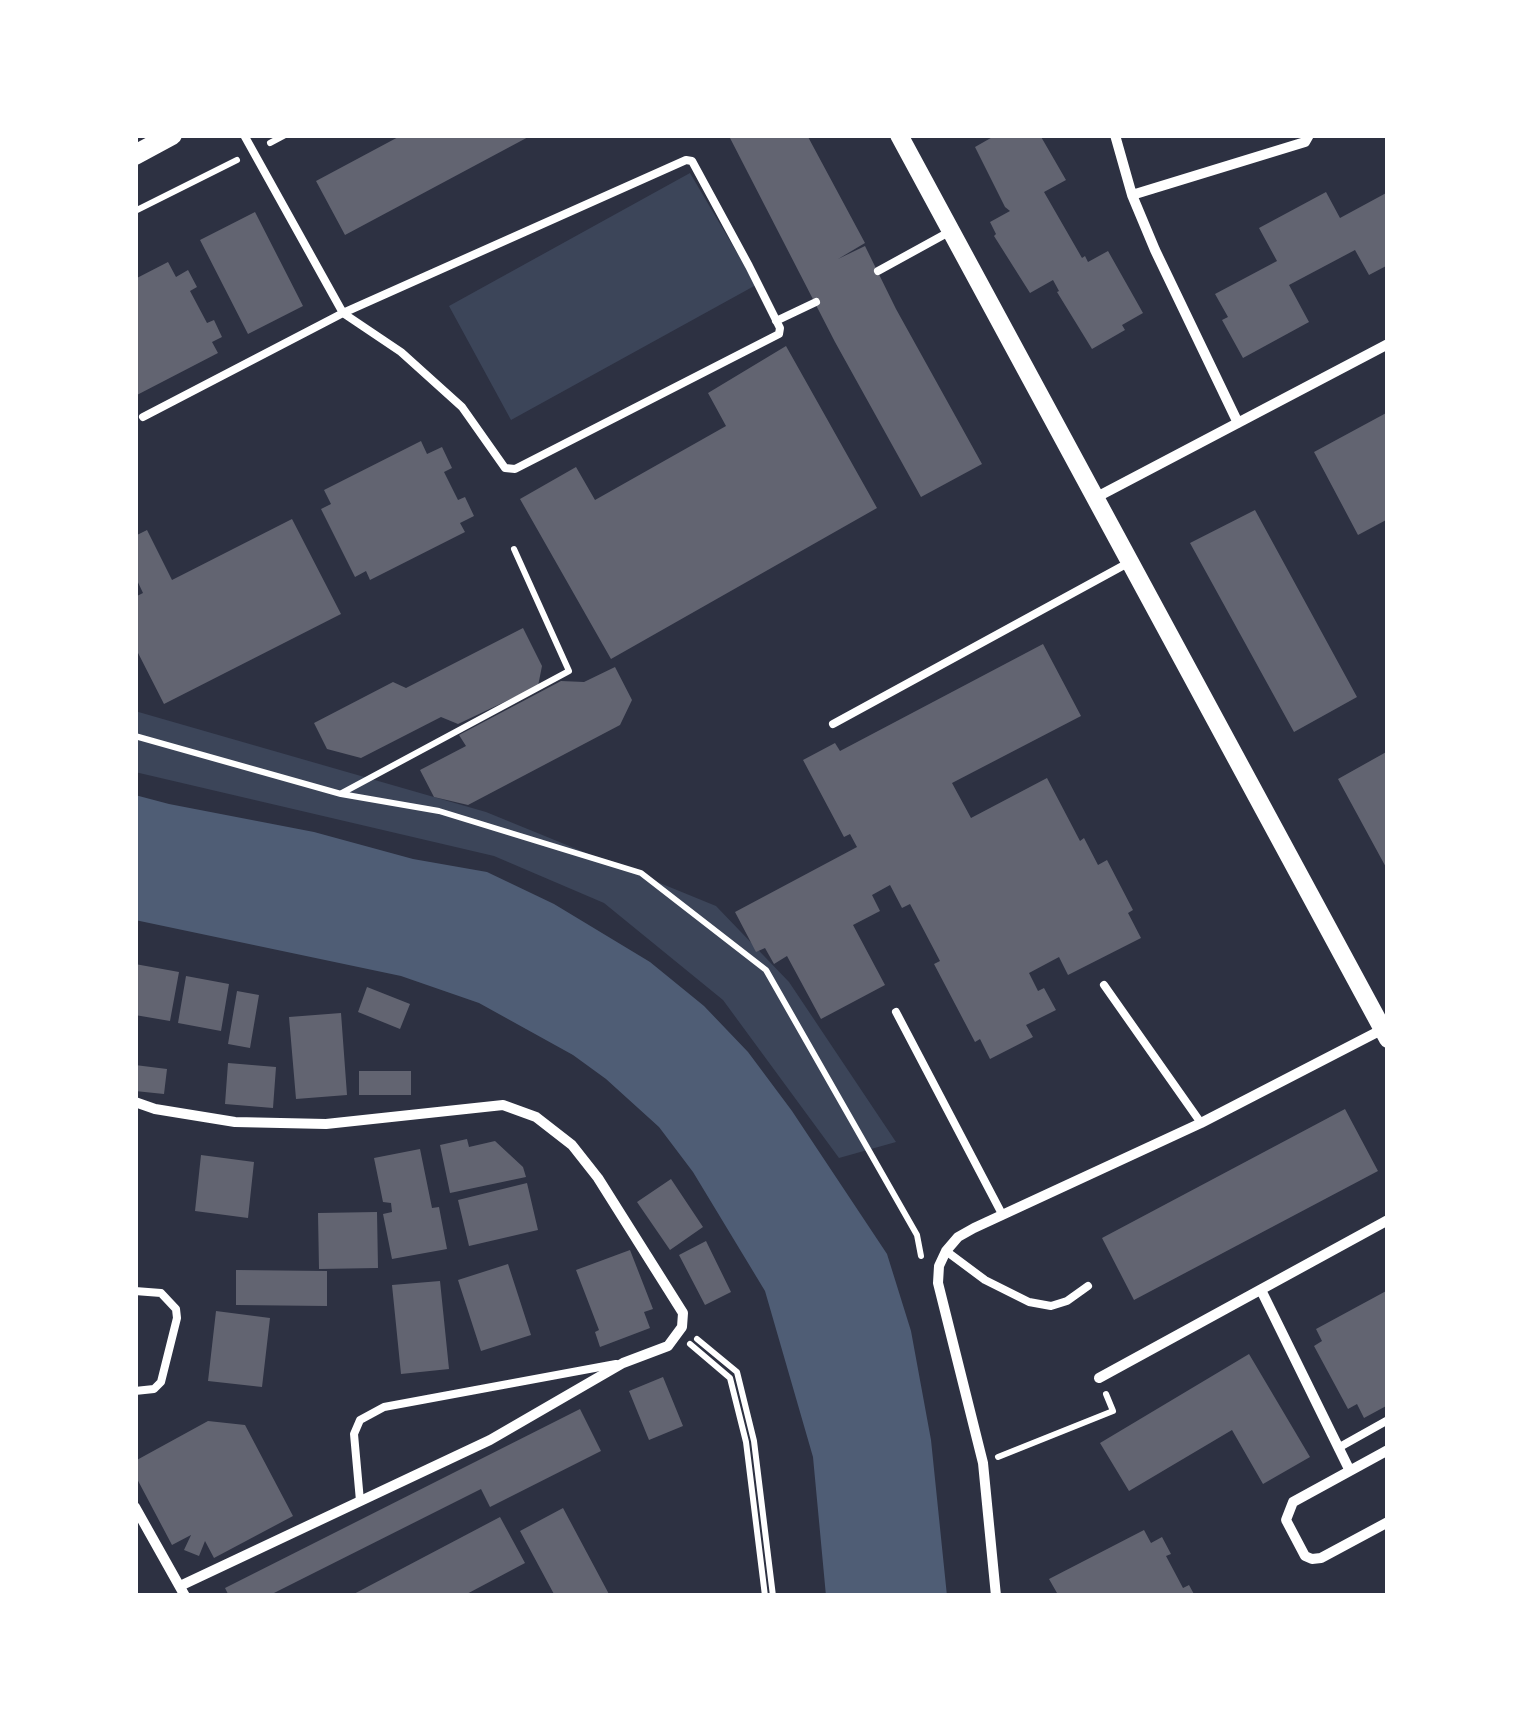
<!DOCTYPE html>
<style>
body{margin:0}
#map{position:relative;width:1523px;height:1731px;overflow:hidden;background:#2d3142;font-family:Signika,sans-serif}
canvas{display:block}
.frame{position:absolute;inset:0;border:138px solid #fff;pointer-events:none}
</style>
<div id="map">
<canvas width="1523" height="1731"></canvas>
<div class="frame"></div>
</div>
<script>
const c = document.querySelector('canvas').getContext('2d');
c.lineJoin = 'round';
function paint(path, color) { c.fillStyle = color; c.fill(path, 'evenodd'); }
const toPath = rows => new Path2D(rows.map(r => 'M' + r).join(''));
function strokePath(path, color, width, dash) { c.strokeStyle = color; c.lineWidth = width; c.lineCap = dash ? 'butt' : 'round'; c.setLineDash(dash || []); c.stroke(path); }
paint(toPath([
 [690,173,756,285,511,420,449,306],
 [135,711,486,812,716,906,789,982,896,1142,839,1158,723,1000,604,903,494,856,135,772]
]), '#3c4559');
paint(toPath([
 [135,795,169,804,314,832,413,859,487,872,554,904,650,962,704,1006,748,1052,792,1111,887,1254,911,1331,931,1440,947,1596,826,1596,813,1457,765,1291,693,1172,659,1127,606,1079,573,1055,479,1003,401,976,135,920]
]), '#4f5d75');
paint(toPath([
 [402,135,532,135,345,235,316,181],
 [735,135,807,135,865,243,838,259,865,246,896,309,982,464,921,497,835,342,730,138],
 [996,135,1040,135,1066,180,1044,192,1082,258,1085,256,1088,262,1108,251,1143,313,1122,325,1125,330,1092,349,1057,292,1059,291,1053,280,1030,293,994,236,996,234,990,222,1010,211,1005,207,975,147],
 [1326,192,1340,218,1388,192,1388,265,1369,275,1355,250,1289,285,1309,322,1243,358,1222,320,1228,317,1215,294,1277,261,1259,228],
 [255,212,303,306,248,334,200,240],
 [168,262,176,277,188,270,197,287,190,291,207,323,214,320,222,337,212,342,218,353,135,396,135,279],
 [786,346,877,508,611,659,520,499,576,467,595,500,726,426,708,393],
 [1388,412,1388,519,1358,535,1314,452],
 [421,441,427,454,442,447,452,468,444,472,458,500,465,497,474,516,460,523,465,532,370,580,366,571,355,577,321,509,331,504,324,490],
 [1255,510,1357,697,1294,732,1190,543],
 [292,519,341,614,164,704,135,647,135,597,143,593,135,576,135,536,147,530,172,580],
 [523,628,542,666,538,686,458,724,441,717,361,758,327,749,314,723,393,682,406,688],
 [1043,644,1081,716,952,783,971,818,1047,778,1080,841,1084,838,1098,865,1107,860,1133,910,1128,913,1141,938,1068,975,1059,957,1029,973,1038,991,1044,988,1056,1010,1026,1025,1033,1037,990,1059,980,1039,975,1042,934,964,940,961,910,904,902,908,890,885,872,895,880,911,853,925,885,985,821,1019,787,956,774,964,765,948,756,952,735,912,857,847,850,834,844,837,803,760,835,743,840,751],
 [615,667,632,700,620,725,468,805,434,797,420,770,466,746,459,735,561,681,584,682],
 [1388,751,1388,871,1338,779],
 [135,964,179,972,170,1021,135,1015],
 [186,976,229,984,221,1031,178,1023],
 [367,987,410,1004,400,1029,358,1012],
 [237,991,259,995,250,1048,228,1044],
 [341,1013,347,1095,296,1099,289,1017],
 [228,1063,276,1067,273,1108,225,1104],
 [135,1065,167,1069,164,1094,135,1091],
 [359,1071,411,1071,411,1095,359,1095],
 [1345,1109,1378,1171,1134,1300,1102,1238],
 [467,1139,469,1147,495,1141,523,1167,526,1177,450,1193,440,1145],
 [420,1149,432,1208,439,1207,447,1249,392,1259,383,1214,392,1212,391,1203,383,1202,374,1158],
 [201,1155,254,1162,248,1218,195,1211],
 [671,1179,703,1227,670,1250,637,1202],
 [527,1183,538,1230,469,1246,458,1200],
 [377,1212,378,1268,319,1269,318,1213],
 [706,1241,731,1292,705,1305,679,1255],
 [630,1250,653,1309,644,1312,650,1328,600,1347,595,1332,599,1330,576,1270],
 [508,1264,531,1335,481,1351,458,1280],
 [236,1270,327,1271,327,1306,236,1305],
 [440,1281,449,1369,401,1374,392,1285],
 [1388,1290,1388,1405,1364,1418,1357,1404,1348,1409,1314,1346,1322,1341,1316,1329],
 [216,1311,270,1318,262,1387,208,1381],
 [1249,1354,1310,1457,1263,1484,1232,1430,1129,1491,1100,1443],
 [663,1377,683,1426,649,1440,629,1391],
 [580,1409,601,1451,490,1507,481,1489,268,1596,229,1596,225,1588],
 [208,1421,245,1425,293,1516,214,1558,205,1541,199,1556,184,1550,191,1535,172,1545,135,1475,135,1461],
 [563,1508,610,1596,555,1596,520,1531],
 [500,1517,525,1563,463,1596,350,1596],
 [1144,1530,1151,1543,1162,1537,1171,1554,1166,1556,1183,1588,1189,1585,1195,1596,1052,1596,1057,1593,1049,1579]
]), '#626471');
strokePath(toPath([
 [270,143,285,135],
 [135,211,237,160],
 [135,736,341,794,439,811,641,873,766,970,917,1235,921,1256],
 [342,793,569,671,514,549],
 [697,1339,737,1372,754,1441,773,1596],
 [690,1344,730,1378,746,1442,765,1596],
 [998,1457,1113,1411,1106,1394]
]), '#fff', 6);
strokePath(toPath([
 [878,271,949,232],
 [776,321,816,302],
 [143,417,343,313,686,160,692,161,749,266,780,328,779,334,515,469,505,468,462,407,401,352,343,313,244,135],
 [833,724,1128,563],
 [1104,985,1201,1123],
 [896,1012,1002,1214],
 [946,1251,985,1280,1029,1302,1051,1306,1067,1301,1088,1286],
 [135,1291,161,1293,176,1309,177,1318,161,1382,154,1389,135,1391],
 [1338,1448,1388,1420],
 [360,1501,354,1434,360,1420,384,1407,616,1364]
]), '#fff', 8);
strokePath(toPath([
 [1115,135,1132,195,1155,250,1238,423],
 [1132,195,1305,142,1309,135],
 [1095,498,1388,344],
 [135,1102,155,1109,235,1122,326,1124,503,1105,536,1117,572,1145,598,1178,683,1313,682,1327,668,1346,623,1363,490,1440,180,1586],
 [1261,1290,1349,1469],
 [1099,1378,1388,1220],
 [1388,1450,1293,1502,1286,1520,1305,1556,1312,1559,1321,1558,1388,1522],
 [135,1507,185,1596],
 [996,1596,983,1463,938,1283,939,1266,946,1251,958,1237,974,1228,1201,1123,1387,1027]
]), '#fff', 10);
strokePath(toPath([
 [899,135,1388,1039]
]), '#fff', 18);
strokePath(toPath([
 [135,155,172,135]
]), '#fff', 20);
</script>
